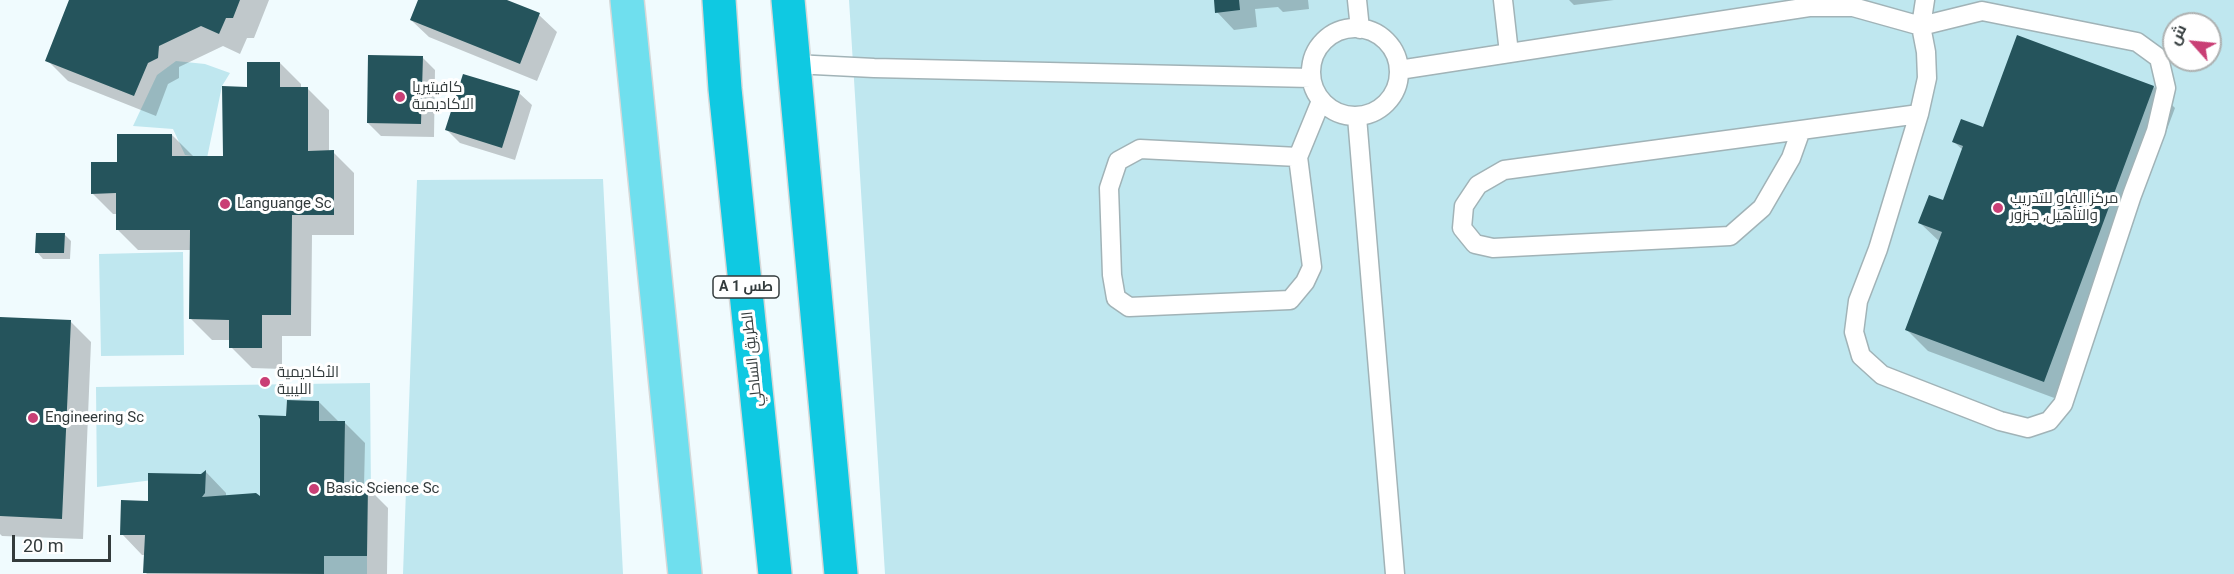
<!DOCTYPE html>
<meta charset="utf-8">
<style>
body{margin:0}
#map{position:relative;width:2234px;height:574px;overflow:hidden;background:#f0fbfe;font-family:Roboto,Cairo,sans-serif}
canvas{display:block}
.north{position:absolute;left:2162px;top:12px;width:60px;height:60px;box-sizing:border-box;background:#fff;border:2px solid #adb1b1;border-radius:50%;rotate:297deg;font-size:16px;font-weight:700;line-height:24px;text-align:center;color:#333b3c}
.north::after{content:'';display:block;margin:auto;width:21px;height:27px;background:#c93f75;clip-path:polygon(50% 0,100% 100%,50% 72%,0 100%)}
.scale{position:absolute;left:12px;top:535px;width:99px;height:27px;box-sizing:border-box;border:3px solid #333b3c;border-top:0;padding-left:8px;font-size:18px;line-height:21px;white-space:nowrap;color:#333b3c;-webkit-text-stroke:4px #fff;paint-order:stroke}
</style>
<div id="map">
<canvas width="2234" height="574"></canvas>
<div class="north">ش</div>
<div class="scale">20 m</div>
</div>
<script>
const c = document.querySelector('canvas').getContext('2d');
c.lineJoin = 'round';
function paint(path, color) { c.fillStyle = color; c.fill(path, 'evenodd'); }
const toPath = rows => new Path2D(rows.map(r => 'M' + r).join(''));
function strokePath(path, color, width, dash) { c.strokeStyle = color; c.lineWidth = width; c.lineCap = dash ? 'butt' : 'round'; c.setLineDash(dash || []); c.stroke(path); }
function write(font, color, halo, rows, align = 'center') {
  c.font = font + ' Roboto,Cairo,sans-serif'; c.lineWidth = 6; c.setLineDash([]); c.textBaseline = 'middle'; c.strokeStyle = halo; c.fillStyle = color; for (const [text, x, y, turn = 0] of rows) {
    c.save(); c.translate(x, y); c.rotate((+turn || 0) * Math.PI / 180); c.textAlign = isNaN(turn) ? turn : align; if (halo) c.strokeText(text, 0, 0); c.fillText(text, 0, 0); c.restore();
  }
}
paint(toPath([
 [849,0,2234,0,2234,574,885,574],
 [2174,24,2210,24,2210,60,2174,60],
 [176,61,205,64,230,73,222,86,207,158,185,155,173,129,133,126,157,75],
 [603,179,623,574,403,574,417,180],
 [183,252,184,355,101,356,99,254],
 [370,383,371,495,368,485,344,485,345,421,319,421,319,401,287,400,286,416,260,419,260,496,202,497,201,474,97,487,96,387],
 [324,556,367,556,367,574,324,574]
]), '#bfe7ef');
paint(toPath([
 [71,0,269,0,254,38,247,38,240,54,223,46,179,67,179,78,168,84,156,116,68,81,47,60],
 [419,0,503,0,539,15,557,32,537,81,429,37,411,20],
 [1215,0,1308,0,1309,9,1283,12,1278,7,1255,9,1257,27,1234,30,1217,12],
 [1569,0,1614,0,1574,5],
 [2018,37,2154,87,2175,108,2065,402,1928,351,1907,330,1940,242,1920,223,1944,202,1963,150,1954,142,1984,129],
 [422,57,435,70,434,137,381,136,368,123],
 [280,63,301,84,301,89,308,89,329,110,329,152,333,152,354,173,354,235,312,235,311,336,282,336,282,369,252,368,231,347,231,340,212,340,191,319,191,250,138,250,117,229,117,214,113,214,92,193,119,164,172,135,193,156,224,157,249,88],
 [519,93,532,105,515,160,460,143,447,130],
 [65,235,71,241,70,259,43,259,37,252],
 [0,319,70,321,91,342,83,539,2,536,0,534],
 [319,402,339,422,344,422,365,443,364,487,367,487,388,508,387,574,147,574,145,572,145,555,142,555,122,534,149,503,206,472,226,493,226,497,262,499,288,418]
]), '#0003');
paint(toPath([
 [69,0,240,0,233,18,226,18,219,34,201,26,159,46,158,58,148,63,134,96,45,61],
 [418,0,507,0,540,13,520,64,410,20],
 [1214,0,1239,0,1240,10,1215,13],
 [2017,35,2154,86,2044,382,1905,330,1942,232,1918,223,1929,195,1943,200,1963,146,1952,142,1961,119,1983,127],
 [368,55,423,56,421,124,367,123],
 [247,62,280,62,280,87,308,87,308,151,334,150,334,215,292,215,291,315,262,315,262,348,229,348,229,320,189,319,190,230,116,230,116,193,91,194,91,162,117,162,117,134,172,134,172,156,223,156,222,86,247,87],
 [463,74,520,91,502,148,445,130],
 [36,233,65,233,64,253,35,253],
 [0,317,71,320,62,519,0,516],
 [287,400,319,401,319,421,345,421,344,485,368,485,367,556,324,556,324,574,143,573,145,535,120,535,121,500,148,501,148,473,201,474,206,470,205,493,202,497,256,493,260,496,260,419,258,415,286,416]
]), '#25545c');
const lane = toPath([
 [1357,0,1360,29],
 [1503,0,1509,53],
 '1311 72a44 44 0 1 1 88 0a44 44 0 1 1-88 0Z',
 [794,64,874,68,1311,78],
 [1399,70,1809,7,1853,7,1921,26,1982,11,2137,42,2159,58,2166,88,2156,131,2132,195,2063,404,2049,421,2028,428,2000,421,1882,375,1861,356,1854,332,1858,301,1878,249,1919,114,1927,78,1926,52,1921,26,1925,0],
 [1357,117,1395,574],
 [1801,130,1791,158,1762,208,1730,236,1493,248,1475,244,1462,228,1464,206,1478,185,1504,170,1801,130,1919,114],
 [1298,157,1140,149,1118,161,1109,188,1112,275,1116,298,1129,307,1290,300,1305,282,1312,267,1298,157,1321,101]
]);
const primary = toPath([
 [627,0,685,574]
]);
const highway = toPath([
 [719,0,725,89,775,574],
 [788,0,841,574]
]);
strokePath(lane, '#a1b3b7', 21);
strokePath(primary, '#d6d8d8', 36);
strokePath(highway, '#d6d8d8', 36);
strokePath(lane, '#fff', 18);
strokePath(primary, '#6fdfee', 33);
strokePath(highway, '#0fc9e2', 33);
for (const [x, y, r, color] of [
 [400,97,6,"#c93f75"],
 [225,204,6,"#c93f75"],
 [1998,208,6,"#c93f75"],
 [265,382,6,"#c93f75"],
 [33,418,6,"#c93f75"],
 [314,489,6,"#c93f75"]
]) { const dot = new Path2D(); dot.arc(x, y, r, 0, 2 * Math.PI); c.fillStyle = color; c.fill(dot); strokePath(dot, '#fff', 2); }
for (const [x, y, w] of [
 [746,287,66]
]) { const box = new Path2D(); box.roundRect(x - w / 2, y - 11, w, 22, 4.5); c.fillStyle = '#fff'; c.fill(box); strokePath(box, '#333b3c', 1.5); }
write('bold 14px', '#333b3c', null, [
 ["A 1 طس",746,287]
]);
write('15px', '#333b3c', '#fff', [
 ["كافيتيريا",412,88],
 ["الاكاديمية",412,105],
 ["مركز الفاو للتدريب",2010,199],
 ["والتأهيل, جنزور",2010,216],
 ["Languange Sc",237,204],
 ["الأكاديمية",277,373],
 ["الليبية",277,390],
 ["Engineering Sc",45,418],
 ["Basic Science Sc",326,489]
], 'left');
write('15px', '#333b3c', '#fff', [
 ["الطريق الساحلي",753,359,-96]
]);
</script>
